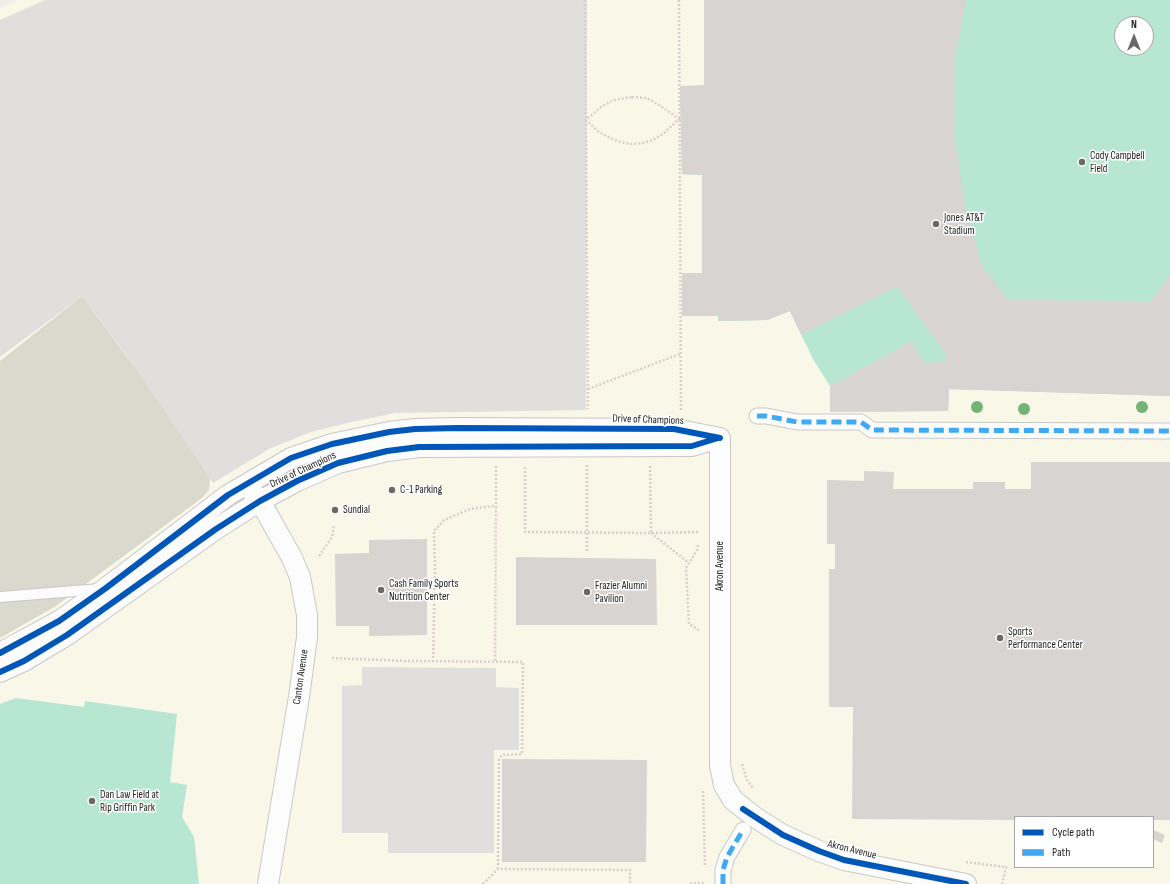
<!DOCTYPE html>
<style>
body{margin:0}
#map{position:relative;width:1170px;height:884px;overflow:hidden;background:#f0eeeb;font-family:"Sofia Sans Condensed",sans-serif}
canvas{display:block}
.legend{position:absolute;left:1014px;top:816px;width:140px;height:52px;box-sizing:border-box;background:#fff;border:1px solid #a7a7a7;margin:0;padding:5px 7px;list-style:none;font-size:12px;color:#222}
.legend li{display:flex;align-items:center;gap:8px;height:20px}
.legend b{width:20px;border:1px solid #a7a7a7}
.north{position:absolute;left:1114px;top:16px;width:40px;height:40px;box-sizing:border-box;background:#fff;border:1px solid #a7a7a7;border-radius:50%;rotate:0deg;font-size:11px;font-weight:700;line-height:16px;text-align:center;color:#222}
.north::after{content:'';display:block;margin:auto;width:14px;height:18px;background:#6a6968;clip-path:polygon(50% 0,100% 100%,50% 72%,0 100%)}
</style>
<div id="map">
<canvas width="1170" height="884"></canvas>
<ul class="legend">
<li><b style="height:5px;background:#0057b8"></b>Cycle path</li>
<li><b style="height:5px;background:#3fa9f5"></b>Path</li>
</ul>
<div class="north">N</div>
</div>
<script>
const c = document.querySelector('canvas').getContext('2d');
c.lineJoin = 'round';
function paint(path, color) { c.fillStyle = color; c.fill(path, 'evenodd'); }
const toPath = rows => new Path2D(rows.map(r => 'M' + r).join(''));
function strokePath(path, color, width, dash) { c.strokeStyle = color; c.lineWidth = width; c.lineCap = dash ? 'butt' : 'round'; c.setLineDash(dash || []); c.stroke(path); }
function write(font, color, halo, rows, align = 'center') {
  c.font = font + ' "Sofia Sans Condensed",sans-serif'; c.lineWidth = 3; c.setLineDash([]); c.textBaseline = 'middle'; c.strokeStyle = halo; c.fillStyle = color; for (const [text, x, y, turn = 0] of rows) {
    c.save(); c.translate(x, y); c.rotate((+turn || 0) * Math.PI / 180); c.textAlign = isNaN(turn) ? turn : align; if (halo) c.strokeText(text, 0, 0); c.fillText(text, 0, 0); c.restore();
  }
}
paint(toPath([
 [18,0,1170,0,1170,884,0,884,0,8],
 [1122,24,1146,24,1146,48,1122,48],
 [1015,817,1153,817,1153,867,1015,867]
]), '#f8f7e8');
paint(toPath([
 [82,296,211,471,209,490,202,498,56,606,0,638,0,361]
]), '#d9d9cd');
paint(toPath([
 [704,0,1170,0,1170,396,949,389,948,411,830,412,830,386,813,359,790,311,767,320,718,321,718,316,682,316,682,273,702,273,702,175,682,174,680,86,704,85],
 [1122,24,1146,24,1146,48,1122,48],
 [16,698,84,707,85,701,177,714,170,782,187,785,182,817,194,837,199,884,0,884,0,704]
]), '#b7e6d2');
paint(toPath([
 [45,0,587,0,586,410,395,413,347,423,311,432,269,449,213,483,126,355,82,296,0,357,0,20],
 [362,667,496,668,496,687,519,688,519,750,494,750,494,853,388,853,388,833,342,833,342,686,362,685]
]), '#e0dfde');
paint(toPath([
 [704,0,966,0,956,54,954,132,967,217,982,265,1008,300,1151,301,1170,275,1170,396,949,389,948,411,830,412,830,386,912,341,924,363,946,361,946,354,897,287,801,335,790,311,767,320,718,321,719,316,682,316,682,273,702,273,702,175,682,174,680,86,704,86],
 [1031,462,1170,462,1170,820,1153,820,1153,817,1015,817,1015,820,852,819,853,707,829,707,829,569,835,569,835,544,827,544,827,480,864,481,864,471,894,472,893,489,973,489,973,482,1005,482,1005,489,1031,489],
 [427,539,427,635,369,636,369,626,336,626,335,554,369,553,369,540],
 [516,557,656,559,657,625,516,625],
 [502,759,647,760,646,862,502,862],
 [1153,830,1165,835,1162,843,1153,839]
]), '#d7d4d2');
const service = toPath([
 [0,597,100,589]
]);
const pedestrian = toPath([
 [757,416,766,416,797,422,861,422,872,430,1170,431],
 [723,884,723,870,727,857,743,830]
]);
const minor = toPath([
 [720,438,720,765,724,785,733,800,756,818,783,835,819,851,844,860,966,884],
 [252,491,260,501,292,558,300,577,307,615,307,637,299,697,268,884],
 [0,653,59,621,106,588,228,495,291,458,332,444,389,432,415,429,457,428,674,429,720,438],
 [0,672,24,661,67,635,216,529,260,501,297,481,338,463,387,451,419,447,692,446,716,439]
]);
strokePath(service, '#c9c8c7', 12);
strokePath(pedestrian, '#c9c8c7', 17);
strokePath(minor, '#c9c8c7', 22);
strokePath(toPath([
 [585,0,588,409],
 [679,0,681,411],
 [632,97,647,98,659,105,679,119,664,133,653,140,643,143,631,144,620,142,610,138,599,132,586,120,601,107,614,100,632,97],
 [588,389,680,354],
 [587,465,587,551],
 [496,466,496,507],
 [525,467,525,532,651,533,650,466],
 [651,533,689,563],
 [652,533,699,532],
 [698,545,697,550,686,568,689,624,700,631],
 [319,556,332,537,334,526],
 [332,658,407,661,523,662,522,754,502,755,499,759,498,869],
 [433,662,435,568,434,531,444,520,470,509,493,506,496,507,495,662],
 [742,764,747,780,753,788],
 [703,791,705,866],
 [966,862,1006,867,1002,884],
 [483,884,498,869,630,870,630,884],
 [690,884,692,883,705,883]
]), '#dccecd', 2.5, [2, 2]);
strokePath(service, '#fdfcfc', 10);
strokePath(pedestrian, '#fdfcfc', 15);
strokePath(minor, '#fdfcfc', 20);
strokePath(toPath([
 [757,416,766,416,797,422,861,422,872,430,1170,431],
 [723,884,723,870,727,857,743,830]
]), '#3fa9f5', 5, [10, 5]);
strokePath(toPath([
 [0,653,59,621,106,588,228,495,291,458,332,444,389,432,415,429,457,428,674,429,720,438],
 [0,672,24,661,67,635,216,529,260,501,297,481,338,463,387,451,419,447,692,446,718,438],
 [743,809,783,835,819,851,844,860,966,884]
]), '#0057b8', 6);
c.fillStyle = '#73b476';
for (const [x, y] of [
 [977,407],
 [1142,407],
 [1024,409]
]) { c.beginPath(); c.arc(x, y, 6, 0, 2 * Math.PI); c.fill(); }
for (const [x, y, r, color] of [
 [1082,162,4,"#6a6968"],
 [936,224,4,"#6a6968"],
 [392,490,4,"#6a6968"],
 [335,510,4,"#6a6968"],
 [381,590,4,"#6a6968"],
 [587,592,4,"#6a6968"],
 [1000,638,4,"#6a6968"],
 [92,801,4,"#6a6968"]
]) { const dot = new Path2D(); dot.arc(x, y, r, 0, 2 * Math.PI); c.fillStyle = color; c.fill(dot); strokePath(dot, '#fff', 1.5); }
write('11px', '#222', '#fff', [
 ["Cody Campbell",1090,156],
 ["Field",1090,169],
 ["Jones AT&T",944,218],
 ["Stadium",944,231],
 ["C-1 Parking",400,490],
 ["Sundial",343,510],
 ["Cash Family Sports",389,584],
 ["Nutrition Center",389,597],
 ["Frazier Alumni",595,586],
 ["Pavilion",595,599],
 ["Sports",1008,632],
 ["Performance Center",1008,645],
 ["Dan Law Field at",100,795],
 ["Rip Griffin Park",100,808]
], 'left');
write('11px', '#222', '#fff', [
 ["Drive of Champions",648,420,2],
 ["Drive of Champions",303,470,-25],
 ["Akron Avenue",720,566,-90],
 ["Canton Avenue",301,677,-82],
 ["Akron Avenue",852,850,14]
]);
</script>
